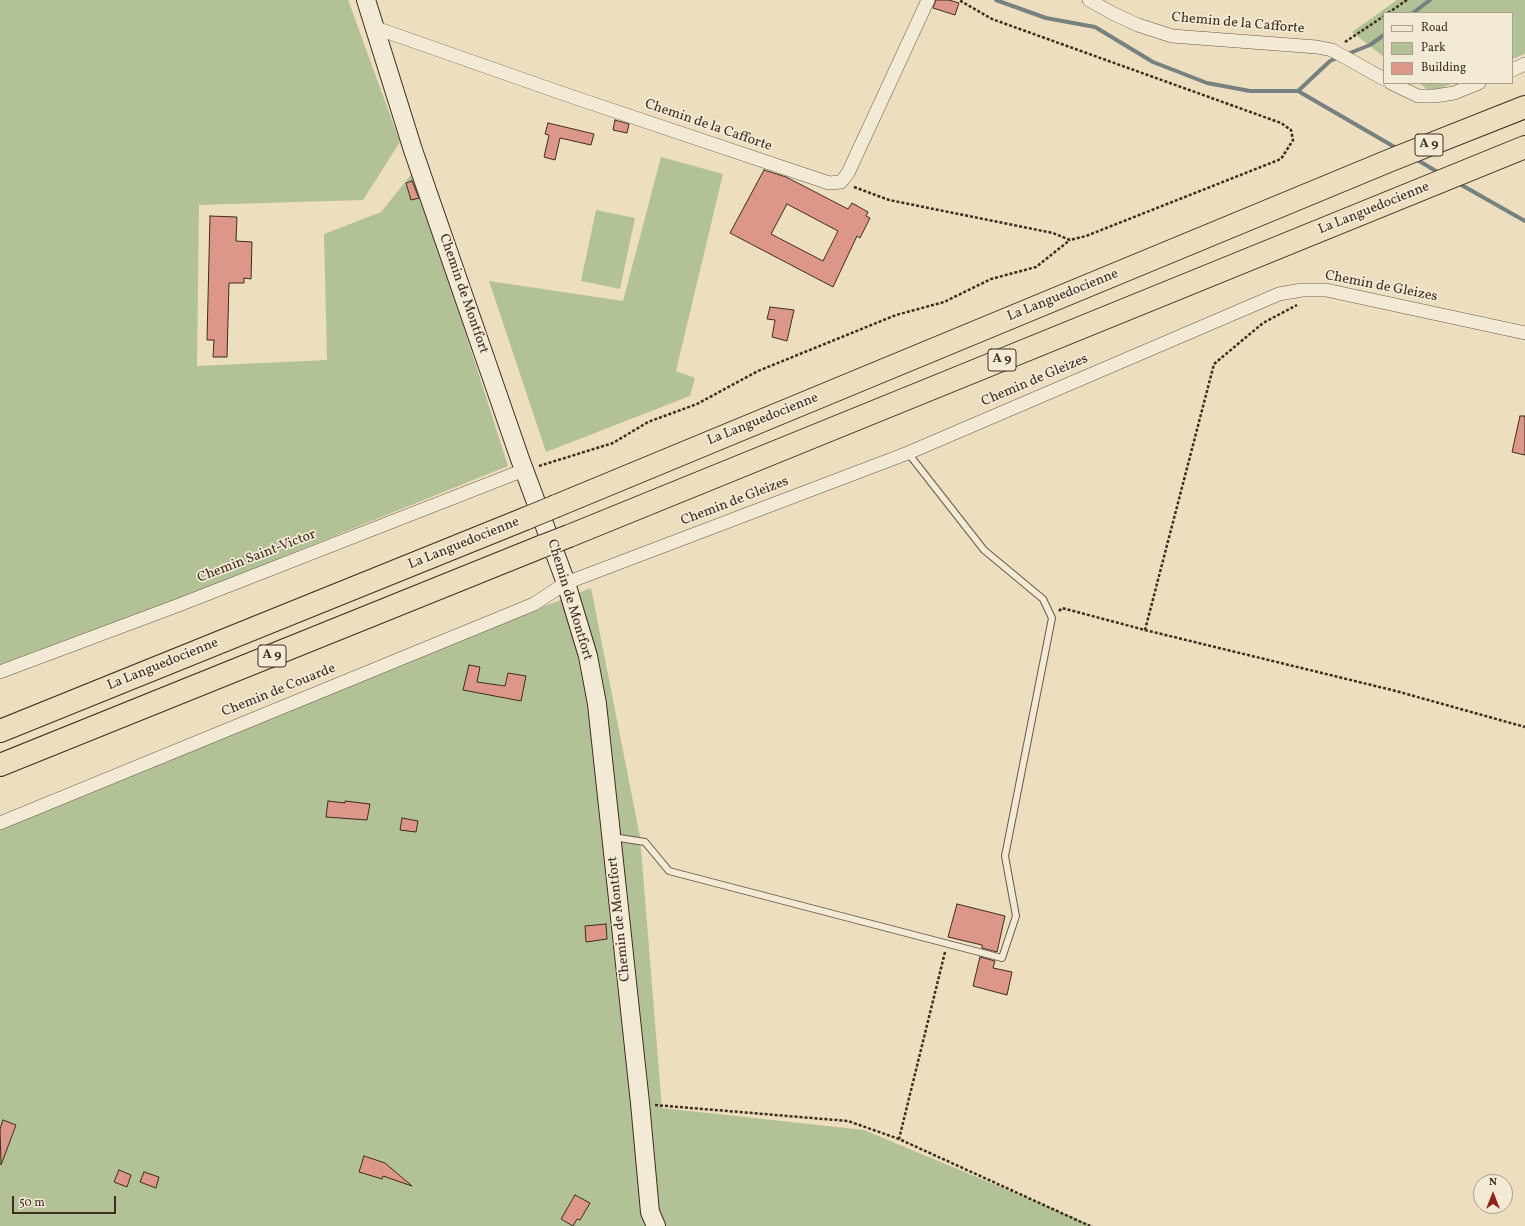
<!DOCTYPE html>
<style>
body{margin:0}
#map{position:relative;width:1525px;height:1226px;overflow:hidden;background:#eddebf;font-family:Vollkorn,serif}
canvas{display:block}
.legend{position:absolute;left:1383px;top:12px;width:130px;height:72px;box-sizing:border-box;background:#f3ead5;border:1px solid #aa9e8d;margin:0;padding:5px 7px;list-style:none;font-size:12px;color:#3d2d21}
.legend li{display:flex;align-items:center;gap:8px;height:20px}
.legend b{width:20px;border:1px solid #aa9e8d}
.north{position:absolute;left:1473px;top:1174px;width:40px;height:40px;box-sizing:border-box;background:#f3ead5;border:1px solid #aa9e8d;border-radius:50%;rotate:0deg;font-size:11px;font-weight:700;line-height:16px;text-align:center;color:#3d2d21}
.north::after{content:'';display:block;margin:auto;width:14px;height:18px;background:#8f2418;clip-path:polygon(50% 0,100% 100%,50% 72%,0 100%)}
.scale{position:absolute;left:12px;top:1196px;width:104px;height:18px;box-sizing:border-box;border:2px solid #3d2d21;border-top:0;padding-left:5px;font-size:12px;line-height:14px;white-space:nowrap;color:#3d2d21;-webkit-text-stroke:3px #f3ead5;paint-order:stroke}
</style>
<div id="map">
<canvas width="1525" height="1226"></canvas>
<ul class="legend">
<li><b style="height:5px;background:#f3ead5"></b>Road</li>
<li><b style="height:11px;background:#b3c296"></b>Park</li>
<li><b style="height:11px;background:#dc968a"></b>Building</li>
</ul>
<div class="north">N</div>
<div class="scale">50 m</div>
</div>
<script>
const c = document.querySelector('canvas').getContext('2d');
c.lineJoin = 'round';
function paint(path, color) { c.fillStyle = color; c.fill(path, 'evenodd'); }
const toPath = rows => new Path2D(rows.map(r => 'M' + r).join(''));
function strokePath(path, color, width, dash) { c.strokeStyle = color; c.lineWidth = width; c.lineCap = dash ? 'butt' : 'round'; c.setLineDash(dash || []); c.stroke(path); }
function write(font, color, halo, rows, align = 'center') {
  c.font = font + ' Vollkorn,serif'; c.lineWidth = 3.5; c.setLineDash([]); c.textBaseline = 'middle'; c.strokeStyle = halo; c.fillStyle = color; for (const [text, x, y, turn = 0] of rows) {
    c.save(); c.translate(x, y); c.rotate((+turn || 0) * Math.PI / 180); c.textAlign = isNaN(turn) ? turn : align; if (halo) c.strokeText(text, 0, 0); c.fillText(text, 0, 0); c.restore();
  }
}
paint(toPath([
 [0,0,348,0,400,142,363,200,199,205,197,366,327,360,324,234,381,212,414,171,508,466,0,671],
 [1397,0,1525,0,1525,54,1512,59,1512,13,1384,13,1384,57,1352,32],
 [1419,83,1454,83,1431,92],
 [661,157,723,174,676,371,695,378,690,396,546,452,489,281,623,301],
 [596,210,635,218,620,289,581,281],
 [591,588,640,837,662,1108,864,1130,1094,1226,0,1226,0,820]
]), '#b3c296');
strokePath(toPath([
 [996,0,1046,18,1095,27,1153,62,1207,83,1250,91,1298,91,1330,61,1339,57],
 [1413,13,1430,0],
 [1345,55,1370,45,1384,35],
 [1298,91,1398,149],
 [1414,158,1441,174],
 [1458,183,1525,221]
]), '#77817f', 4);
const building = toPath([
 [936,0,949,0,959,3,955,15,933,8,936,0],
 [615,120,629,124,627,133,613,130,615,120],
 [548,123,594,134,591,145,560,138,555,160,544,157,549,135,545,134,548,123],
 [764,170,786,177,848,209,852,203,868,212,866,216,870,218,860,238,857,236,833,287,730,233,764,170],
 [787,204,838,231,823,261,771,234,787,204],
 [412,181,419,198,411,200,406,183,412,181],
 [210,216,237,217,236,241,252,242,251,279,244,278,244,283,229,283,227,357,213,357,214,340,207,340,210,216],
 [770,307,794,310,787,341,772,337,775,320,767,319,770,307],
 [1520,416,1525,416,1525,455,1512,452,1520,416],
 [469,665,480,667,477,682,505,686,508,673,526,676,521,701,463,690,469,665],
 [328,801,345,803,345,801,370,804,367,820,326,817,328,801],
 [402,818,418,821,416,832,400,830,402,818],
 [957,904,1005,916,997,952,982,948,982,945,948,937,957,904],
 [606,924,607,939,586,942,585,926,606,924],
 [980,957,995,961,993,968,1012,972,1007,995,973,986,980,957],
 [3,1120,16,1125,1,1165,0,1129,3,1120],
 [364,1156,385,1163,412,1186,383,1176,382,1179,359,1172,364,1156],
 [119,1170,131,1175,127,1187,114,1182,119,1170],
 [144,1172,159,1177,156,1188,140,1182,144,1172],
 [575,1195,590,1203,580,1220,577,1219,573,1226,561,1219,575,1195]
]);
paint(building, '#dc968a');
strokePath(building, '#3d2d21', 1);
const lane = toPath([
 [613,837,645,842,669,871,1002,958,1016,916,1005,856,1052,618,1043,599,984,550,908,453]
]);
const street = toPath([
 [1089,0,1114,14,1138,25,1172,36,1317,47,1332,50,1384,79],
 [376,28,570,96,829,183,841,182,848,173,928,0],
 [1512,70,1525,64],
 [1391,83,1418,96,1435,96,1454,93,1479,83],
 [0,672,179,605,524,470],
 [0,823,534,604,566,583,908,453,1279,294,1302,290,1326,290,1525,333]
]);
const secondary = toPath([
 [366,0,413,150,520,459,566,583,588,656,597,704,640,1103,650,1212,656,1226]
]);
const highway = toPath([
 [556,506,1391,160,1525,107],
 [569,536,1525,147],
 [0,731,527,518],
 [0,765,543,546]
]);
strokePath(lane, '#695948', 8);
strokePath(street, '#695948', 14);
strokePath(secondary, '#3d2d21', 20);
strokePath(highway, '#3d2d21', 24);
strokePath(toPath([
 [1388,13,1407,0],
 [1345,42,1384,16],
 [854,187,889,200,1053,233,1070,240,1086,236,1281,159,1293,140,1291,130,1281,123,992,19,959,0],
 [539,466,613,443,648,422,697,404,758,371,896,315,944,302,991,279,1036,267,1070,240],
 [1059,611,1062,608,1145,630,1214,364,1263,323,1297,305],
 [1145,630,1396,691,1525,727],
 [945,952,899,1139,1090,1226],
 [655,1105,848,1121,899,1139]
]), '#3d2d21', 2.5, [3, 2]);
strokePath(lane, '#f3ead5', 6);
strokePath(street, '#f3ead5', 13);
strokePath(secondary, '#f3ead5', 18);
strokePath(highway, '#eddebf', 22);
const highwayBridge = toPath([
 [527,518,556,506],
 [543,546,569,536]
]);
strokePath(highwayBridge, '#3d2d21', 24, []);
strokePath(highwayBridge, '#eddebf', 22);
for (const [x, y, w] of [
 [1429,145,28],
 [1002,360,28],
 [272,656,28]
]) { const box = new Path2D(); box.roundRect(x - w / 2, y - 11, w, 22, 3); c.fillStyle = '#f3ead5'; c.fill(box); strokePath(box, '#3d2d21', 1); }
write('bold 13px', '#3d2d21', null, [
 ["A 9",1429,145],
 ["A 9",1002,360],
 ["A 9",272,656]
]);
write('14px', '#3d2d21', '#f3ead5', [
 ["Chemin de la Cafforte",1238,24,5],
 ["Chemin de la Cafforte",708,126,19],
 ["La Languedocienne",1374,209,-22],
 ["Chemin de Gleizes",1381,287,11],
 ["Chemin de Montfort",463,294,71],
 ["La Languedocienne",1063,296,-22],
 ["Chemin de Gleizes",1035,381,-23],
 ["La Languedocienne",763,420,-22],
 ["Chemin de Gleizes",735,502,-21],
 ["La Languedocienne",464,544,-22],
 ["Chemin Saint-Victor",257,557,-21],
 ["Chemin de Montfort",569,600,73],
 ["La Languedocienne",163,665,-22],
 ["Chemin de Couarde",279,691,-22],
 ["Chemin de Montfort",620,919,-96]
]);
</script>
